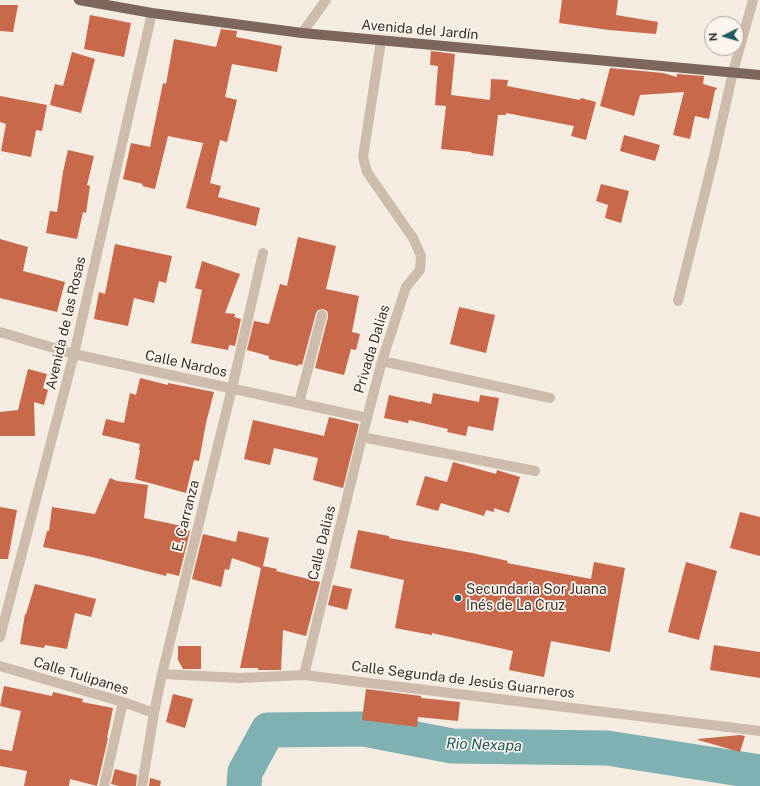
<!DOCTYPE html>
<meta charset="utf-8">
<style>
body{margin:0}
#map{position:relative;width:760px;height:786px;overflow:hidden;background:#f4ebe1;font-family:"Public Sans",sans-serif}
canvas{display:block}
.north{position:absolute;left:704px;top:16px;width:40px;height:40px;box-sizing:border-box;background:#fbf5ee;border:1px solid #aea6a0;border-radius:50%;rotate:265deg;font-size:11px;font-weight:700;line-height:16px;text-align:center;color:#3b302b}
.north::after{content:'';display:block;margin:auto;width:14px;height:18px;background:#1f5a5e;clip-path:polygon(50% 0,100% 100%,50% 72%,0 100%)}
</style>
<div id="map">
<canvas width="760" height="786"></canvas>
<div class="north">N</div>
</div>
<script>
const c = document.querySelector('canvas').getContext('2d');
c.lineJoin = 'round';
const toPath = rows => new Path2D(rows.map(r => 'M' + r).join(''));
function strokePath(path, color, width, dash) { c.strokeStyle = color; c.lineWidth = width; c.lineCap = dash ? 'butt' : 'round'; c.setLineDash(dash || []); c.stroke(path); }
function paint(path, color) { c.fillStyle = color; c.fill(path, 'evenodd'); }
function write(font, color, halo, rows, align = 'center') {
  c.font = font + ' "Public Sans",sans-serif'; c.lineWidth = 3.5; c.setLineDash([]); c.textBaseline = 'middle'; c.strokeStyle = halo; c.fillStyle = color; for (const [text, x, y, turn = 0] of rows) {
    c.save(); c.translate(x, y); c.rotate((+turn || 0) * Math.PI / 180); c.textAlign = isNaN(turn) ? turn : align; if (halo) c.strokeText(text, 0, 0); c.fillText(text, 0, 0); c.restore();
  }
}
strokePath(toPath([
 [244,786,245,772,268,730,364,729,452,746,607,748,760,772]
]), '#7fb0b2', 35);
paint(toPath([
 [562,0,618,0,616,15,658,22,656,34,609,30,559,23],
 [0,5,18,5,13,32,0,31],
 [90,15,131,23,124,57,84,49],
 [221,29,237,31,236,37,282,46,277,72,232,64,225,97,237,100,227,142,220,140,210,183,221,186,218,197,260,208,256,226,186,208,203,143,168,136,155,189,142,186,143,184,123,179,131,143,150,147,163,83,166,84,174,39,216,47],
 [431,51,455,54,451,95,490,100,491,79,508,80,507,86,580,100,581,98,596,102,586,140,571,136,574,126,506,113,506,115,498,115,493,156,471,153,472,152,441,149,446,106,435,105,438,66,430,65],
 [72,52,95,59,81,113,50,105,55,84,63,86],
 [610,68,663,73,677,77,677,74,704,76,703,84,717,88,716,90,715,90,709,119,695,116,690,139,673,135,684,92,640,95,634,116,600,106],
 [0,96,47,105,42,131,36,130,31,157,1,151,6,124,0,122],
 [624,135,660,145,655,161,620,151],
 [68,150,94,156,87,185,90,186,86,213,83,212,77,239,46,233,50,211,57,212,63,172],
 [601,184,629,191,621,223,605,218,608,205,596,201],
 [298,237,336,246,326,289,359,296,352,332,360,334,356,350,351,349,344,375,315,368,328,317,328,314,327,311,323,309,318,310,316,313,302,365,299,364,298,366,269,359,269,356,247,350,254,321,269,324,280,284,287,286],
 [0,239,28,247,23,271,65,282,57,312,0,298],
 [115,244,172,256,166,283,159,281,154,303,134,298,128,326,94,319,99,292,105,294],
 [202,261,240,274,225,313,235,314,234,317,241,319,235,346,229,345,228,350,191,343,202,290,195,288],
 [459,307,495,315,486,353,450,344],
 [28,369,47,374,43,388,48,390,44,405,34,402,35,436,0,436,0,412,18,410],
 [140,378,168,385,168,383,214,392,206,423,199,461,194,460,186,493,135,479,140,450,139,450,140,444,102,435,106,419,124,423,130,393,136,395],
 [433,393,479,402,480,395,499,398,493,431,468,426,466,436,447,432,448,429,409,420,408,423,384,418,389,395,420,402,420,401,431,404],
 [329,417,359,424,343,488,313,480,318,458,274,448,270,465,244,459,253,420,324,436],
 [453,462,496,474,497,470,520,477,509,513,494,508,494,512,486,510,484,516,441,503,438,511,416,505,425,476,447,482],
 [110,478,117,481,148,485,144,518,182,526,181,529,190,531,179,576,167,573,166,576,92,557,43,547,47,531,49,531,52,507,95,514],
 [0,507,17,510,8,559,0,559],
 [740,512,760,517,760,556,730,548],
 [358,530,389,536,389,538,472,553,508,561,507,563,591,579,594,562,625,568,610,652,551,641,544,677,509,670,513,651,432,633,432,635,395,628,404,580,350,568],
 [238,531,269,538,263,566,277,569,276,571,320,582,306,636,283,630,281,670,258,670,258,668,240,668,261,568,232,558,229,570,225,569,221,587,192,579,203,534,236,542],
 [686,562,717,571,699,640,668,632],
 [35,584,96,599,91,617,75,613,67,649,45,645,44,648,20,644,25,614,26,614],
 [333,585,352,589,347,610,328,605],
 [714,645,760,652,760,678,710,670],
 [178,646,201,646,201,669,183,669,178,660],
 [4,686,52,696,53,692,83,699,82,702,113,708,107,738,108,738,97,786,70,779,69,786,24,786,27,771,0,766,0,749,12,751,21,711,0,706],
 [366,689,421,696,421,698,460,702,458,721,418,717,417,727,362,720],
 [173,694,193,699,185,728,166,722],
 [740,735,745,736,740,752,698,740,698,739],
 [115,769,137,775,136,786,119,786,111,784],
 [150,778,161,781,160,786,149,786]
]), '#c8694b');
strokePath(toPath([
 [302,33,326,0],
 [678,301,714,156,733,72,753,0],
 [0,332,74,354,367,418],
 [382,361,550,398],
 [299,403,322,315],
 [362,437,535,471],
 [0,637,74,354,152,13],
 [0,666,123,702,154,713],
 [162,674,240,678,304,675,760,731],
 [304,675,362,437,382,361,406,287,420,270,421,256,413,238,367,172,363,157,381,41],
 [104,786,123,702],
 [142,786,154,713,162,674,232,388,263,253]
]), '#cdbbac', 10);
strokePath(toPath([
 [79,0,152,13,302,33,760,75]
]), '#7d675c', 10);
for (const [x, y, r, color] of [
 [458,598,4,"#1f5a5e"]
]) { const dot = new Path2D(); dot.arc(x, y, r, 0, 2 * Math.PI); c.fillStyle = color; c.fill(dot); strokePath(dot, '#fbf5ee', 1.5); }
write('14px', '#3b302b', '#fbf5ee', [
 ["Avenida del Jardín",420,30,5],
 ["Avenida de las Rosas",66,323,-77],
 ["Privada Dalias",372,349,-73],
 ["Calle Nardos",186,364,12],
 ["E. Carranza",186,516,-76],
 ["Calle Dalias",322,543,-76],
 ["Calle Tulipanes",81,676,17],
 ["Calle Segunda de Jesús Guarneros",463,680,7]
]);
write('14px', '#3b302b', '#fbf5ee', [
 ["Secundaria Sor Juana",466,590],
 ["Inés de La Cruz",466,606]
], 'left');
write('italic 15px', '#1f5a5e', '#fbf5ee', [
 ["Rio Nexapa",484,745,2]
]);
</script>
